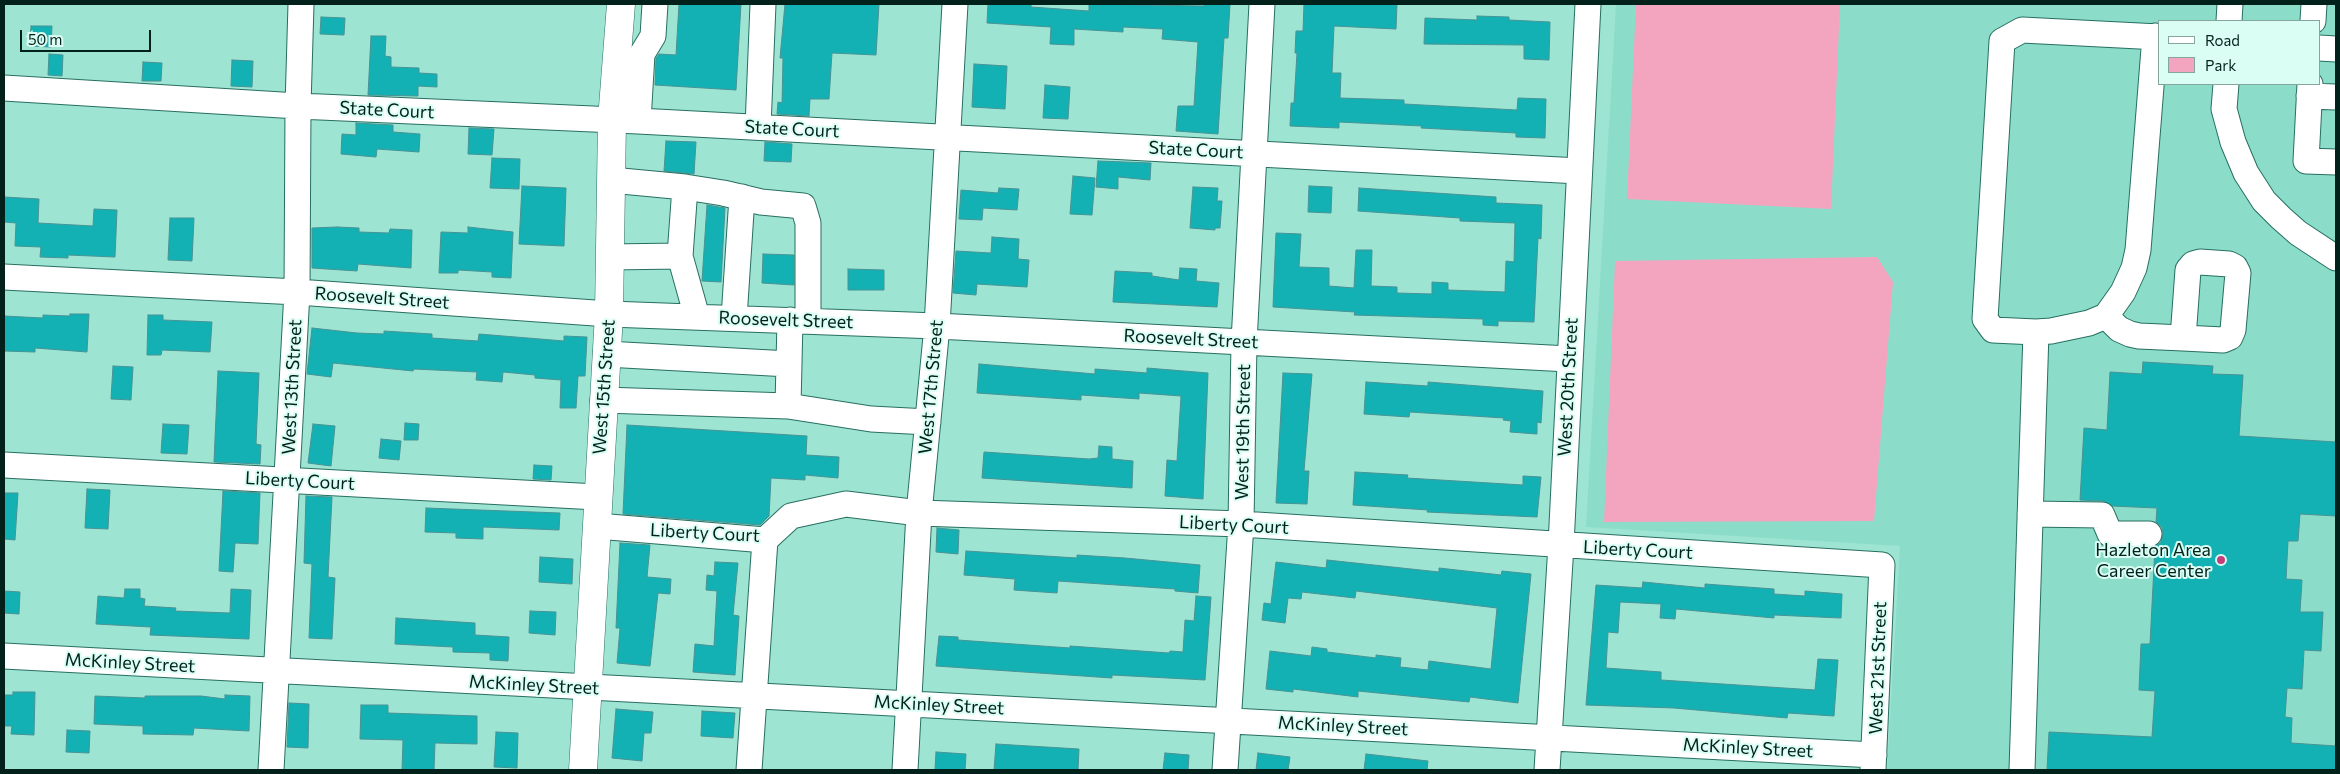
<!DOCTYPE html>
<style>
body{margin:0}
#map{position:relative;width:2340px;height:774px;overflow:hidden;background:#9ee4d3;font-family:Commissioner,sans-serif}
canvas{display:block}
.frame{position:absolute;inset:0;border:5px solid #03211b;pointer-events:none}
.legend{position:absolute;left:2158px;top:20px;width:162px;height:65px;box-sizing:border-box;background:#dbfef4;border:1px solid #85a69d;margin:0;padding:6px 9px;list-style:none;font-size:15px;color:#03211b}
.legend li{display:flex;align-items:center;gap:10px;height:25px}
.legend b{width:25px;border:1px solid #85a69d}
.scale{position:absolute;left:20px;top:30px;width:131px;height:22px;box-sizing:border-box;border:2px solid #03211b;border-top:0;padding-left:6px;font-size:15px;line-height:18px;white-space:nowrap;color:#03211b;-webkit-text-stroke:4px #dbfef4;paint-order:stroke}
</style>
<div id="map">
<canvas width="2340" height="774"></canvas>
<div class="frame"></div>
<ul class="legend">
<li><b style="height:6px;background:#fff"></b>Road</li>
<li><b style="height:14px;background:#f3a5c0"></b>Park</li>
</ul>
<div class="scale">50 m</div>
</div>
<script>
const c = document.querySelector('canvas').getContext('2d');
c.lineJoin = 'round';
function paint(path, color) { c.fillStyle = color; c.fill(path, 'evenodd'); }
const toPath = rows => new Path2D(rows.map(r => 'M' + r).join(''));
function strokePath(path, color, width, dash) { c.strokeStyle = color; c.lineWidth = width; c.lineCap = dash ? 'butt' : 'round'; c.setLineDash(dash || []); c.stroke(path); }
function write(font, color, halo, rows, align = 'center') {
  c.font = font + ' Commissioner,sans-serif'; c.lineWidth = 4; c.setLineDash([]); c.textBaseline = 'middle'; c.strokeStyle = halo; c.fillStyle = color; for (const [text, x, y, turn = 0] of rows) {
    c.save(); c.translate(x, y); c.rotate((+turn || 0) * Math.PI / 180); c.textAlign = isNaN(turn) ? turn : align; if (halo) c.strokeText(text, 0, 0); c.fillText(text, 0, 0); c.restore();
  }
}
paint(toPath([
 [1616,4,2336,4,2336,770,1887,770,1900,546,1586,527],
 [2159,21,2319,21,2319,84,2159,84]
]), '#8bddc9');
paint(toPath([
 [1636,4,1840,4,1831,209,1627,199],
 [1877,257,1893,282,1874,521,1604,522,1615,261]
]), '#f3a5c0');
const building = toPath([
 [679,4,741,4,736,90,655,85,656,58,659,54,676,55,679,4],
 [785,4,879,4,876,55,832,53,829,99,810,99,809,116,777,114,778,102,782,103,783,58,780,58,785,4],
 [988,4,1031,4,1031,7,1089,11,1089,4,1204,6,1204,4,1230,4,1228,38,1224,38,1218,134,1176,131,1178,106,1194,106,1198,42,1162,39,1163,29,1123,27,1123,32,1074,29,1074,45,1050,44,1051,27,987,23,988,4],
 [1304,4,1397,4,1396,29,1334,26,1332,73,1341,73,1340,98,1404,100,1404,104,1517,110,1518,98,1546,99,1545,138,1516,137,1516,133,1421,128,1422,126,1339,122,1339,128,1290,126,1291,103,1294,103,1297,53,1295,53,1296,31,1303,31,1304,4],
 [1477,16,1509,17,1509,20,1550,22,1549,60,1524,59,1524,45,1424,44,1425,18,1477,20,1477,16],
 [321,17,345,18,344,35,320,34,321,17],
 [31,26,52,26,51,47,30,46,31,26],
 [371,36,386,36,385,56,391,57,391,67,419,68,419,73,437,74,437,87,418,86,418,96,368,95,371,36],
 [49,54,63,55,62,76,48,75,49,54],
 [232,60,253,61,252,87,231,86,232,60],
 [143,62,162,63,161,81,142,81,143,62],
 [974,64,1007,66,1005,109,972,107,974,64],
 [1045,85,1070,87,1068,119,1043,118,1045,85],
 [356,123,393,125,393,132,420,134,419,152,377,149,376,157,341,154,342,134,356,135,356,123],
 [469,128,494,129,492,155,468,154,469,128],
 [666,141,696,142,694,174,664,171,666,141],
 [765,142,792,144,791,162,764,161,765,142],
 [492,158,520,159,519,189,490,188,492,158],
 [1098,161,1151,163,1150,180,1118,177,1118,189,1096,187,1098,161],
 [1073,176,1095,178,1092,215,1070,214,1073,176],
 [522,186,566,188,564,246,519,244,522,186],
 [1309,186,1332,187,1331,213,1308,212,1309,186],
 [1193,187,1218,188,1217,201,1222,201,1220,228,1215,228,1215,230,1190,228,1193,187],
 [999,188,1019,189,1017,210,983,208,982,220,959,219,961,190,998,193,999,188],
 [1359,188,1496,197,1496,203,1542,205,1541,239,1538,238,1534,322,1498,321,1498,326,1483,325,1483,319,1354,315,1355,312,1273,307,1276,233,1301,234,1299,267,1329,268,1329,286,1354,288,1356,250,1372,250,1371,286,1397,287,1397,293,1432,294,1432,282,1448,283,1448,290,1505,292,1506,261,1514,262,1515,223,1460,221,1460,218,1358,211,1359,188],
 [4,197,39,199,38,223,93,226,94,209,117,210,115,257,68,255,68,258,40,257,41,247,15,246,16,223,4,222,4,197],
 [707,205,725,208,721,282,702,281,707,205],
 [170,218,194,218,192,261,168,260,170,218],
 [337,227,359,228,359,232,389,233,390,229,412,230,411,268,358,264,357,271,312,268,312,228,337,227],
 [468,227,513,232,511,278,492,277,492,272,458,270,458,273,439,273,441,232,468,233,468,227],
 [992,237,1019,239,1018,259,1029,260,1027,287,977,284,976,295,953,293,956,251,991,253,992,237],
 [763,254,794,255,794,285,762,283,763,254],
 [1180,268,1197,269,1196,281,1219,283,1217,307,1113,302,1115,271,1152,273,1152,276,1179,280,1180,268],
 [848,269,884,270,884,290,848,290,848,269],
 [70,314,89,314,87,352,35,348,35,352,4,351,4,316,43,318,43,315,70,316,70,314],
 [148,315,163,315,163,320,212,322,210,352,162,350,161,355,147,355,148,315],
 [312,328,357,333,384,334,384,331,432,334,432,338,478,341,479,334,564,341,564,336,587,337,585,376,578,376,576,408,560,408,561,380,535,378,535,375,503,372,502,382,476,380,477,372,414,369,413,371,333,363,331,377,307,374,312,328],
 [2143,362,2213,366,2212,374,2243,375,2239,436,2336,442,2336,516,2300,514,2298,541,2288,541,2286,579,2302,580,2300,612,2323,612,2321,651,2304,650,2302,689,2287,688,2285,717,2292,718,2291,743,2336,746,2336,770,2047,770,2049,732,2152,737,2155,691,2139,690,2141,644,2150,644,2155,547,2161,542,2163,534,2162,527,2156,522,2157,508,2112,506,2103,501,2080,500,2084,428,2107,430,2110,372,2142,374,2143,362],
 [979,364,1095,374,1095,369,1147,373,1147,368,1208,373,1203,499,1165,496,1167,460,1177,461,1181,396,1139,393,1139,399,1081,395,1081,400,977,393,979,364],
 [113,366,133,367,131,400,111,399,113,366],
 [218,371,259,373,256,444,261,445,260,464,214,462,218,371],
 [1283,373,1312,374,1304,471,1309,471,1307,504,1276,503,1283,373],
 [1366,382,1428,386,1428,382,1543,391,1541,423,1537,422,1537,434,1510,432,1511,421,1503,420,1504,418,1410,412,1409,417,1364,414,1366,382],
 [405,423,419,424,418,440,404,440,405,423],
 [163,424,189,425,187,454,161,453,163,424],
 [313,424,335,426,331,466,308,463,313,424],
 [627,425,807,436,806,455,839,457,838,478,805,475,805,480,771,478,769,516,760,525,623,514,627,425],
 [381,439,401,441,399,460,379,458,381,439],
 [1099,446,1112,447,1112,459,1133,461,1132,488,982,478,984,452,1089,459,1098,458,1099,446],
 [534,465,552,466,551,480,533,479,534,465],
 [1355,472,1408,475,1407,478,1523,485,1523,476,1541,477,1537,517,1427,512,1428,510,1353,505,1355,472],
 [87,489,110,490,108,529,85,528,87,489],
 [223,491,260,493,258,544,235,543,233,572,219,571,223,491],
 [4,493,18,493,15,540,4,539,4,493],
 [306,496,332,497,328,577,335,578,332,639,309,638,312,564,304,563,306,496],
 [426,508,560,513,559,530,483,527,483,539,456,538,456,533,425,532,426,508],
 [937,528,959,530,958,554,936,552,937,528],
 [620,543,650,545,647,577,671,579,670,594,658,593,650,666,617,663,620,628,616,628,620,543],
 [966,551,1077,558,1077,555,1125,558,1200,565,1198,593,1175,591,1175,589,1058,581,1057,593,1014,590,1015,579,964,575,966,551],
 [540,557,573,559,572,584,539,582,540,557],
 [1327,560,1439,572,1439,568,1501,575,1502,571,1531,574,1518,703,1470,697,1469,702,1358,691,1358,697,1293,689,1293,692,1266,689,1270,651,1311,656,1312,647,1327,649,1327,652,1376,658,1376,655,1401,658,1400,667,1428,670,1429,661,1491,669,1497,608,1356,591,1355,598,1302,592,1301,599,1288,598,1285,623,1262,620,1264,603,1271,604,1276,562,1326,568,1327,560],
 [715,562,738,563,733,615,739,616,735,675,693,672,695,644,714,646,717,591,706,590,707,575,714,576,715,562],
 [1643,582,1705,588,1705,584,1774,589,1774,594,1805,596,1805,591,1842,594,1841,618,1774,615,1774,618,1676,609,1675,619,1660,618,1661,604,1620,602,1618,633,1608,632,1606,668,1661,672,1661,680,1815,690,1818,659,1838,660,1834,716,1788,713,1787,718,1674,708,1586,705,1596,585,1642,588,1643,582],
 [125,589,140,589,140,598,145,599,144,606,176,608,175,611,230,613,231,589,251,590,249,639,150,635,151,627,96,624,98,596,124,598,125,589],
 [4,591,20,592,19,614,4,613,4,591],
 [1196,596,1211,597,1205,680,1112,675,1112,678,936,666,939,636,958,637,958,640,1070,648,1070,646,1169,653,1170,651,1183,652,1185,620,1194,621,1196,596],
 [530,611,556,612,555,635,529,633,530,611],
 [396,618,475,623,475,635,509,637,508,661,490,660,490,653,453,652,453,647,395,644,396,618],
 [13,692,35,692,34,735,11,734,12,726,4,726,4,695,13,695,13,692],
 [225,695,250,696,249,731,194,728,193,735,143,734,143,726,94,724,95,696,145,698,145,696,201,696,225,699,225,695],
 [289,703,309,704,308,748,287,747,289,703],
 [361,705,388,705,388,713,477,716,477,744,435,743,434,770,402,770,403,740,360,739,361,705],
 [616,709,653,712,651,733,644,733,642,761,612,758,616,709],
 [702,711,735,713,733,738,701,736,702,711],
 [67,730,90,731,89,753,66,752,67,730],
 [496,732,518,733,517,768,494,767,496,732],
 [996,744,1079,749,1078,770,994,770,996,744],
 [936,752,966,754,965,770,935,770,936,752],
 [1165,753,1189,755,1188,770,1163,770,1165,753],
 [1258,753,1290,757,1288,770,1256,770,1258,753],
 [1366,754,1428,761,1427,770,1364,770,1366,754]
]);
paint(building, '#14b1b4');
strokePath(building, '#479394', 1);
const minor = toPath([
 [2229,21,2230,4],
 [2313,21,2314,4],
 [2159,37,2022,30,2002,41,1985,319,1993,330,2036,332,2051,331,2089,323,2106,316,2119,329,2130,334,2139,336,2183,338,2223,340,2230,337,2233,330,2238,273,2235,267,2229,264,2200,262,2193,264,2188,270,2183,338],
 [2319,48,2336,49],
 [2226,84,2224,109,2233,142,2246,173,2264,201,2281,218,2298,233,2336,258],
 [2310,84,2306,161,2336,162],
 [4,88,298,106,638,121,1579,171],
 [2309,96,2336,97],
 [638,121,642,54,653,36,655,4],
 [758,127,763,4],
 [685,187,723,193,761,202,803,206,808,223,808,321],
 [680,256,697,317],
 [610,257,680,256,685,187,611,180],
 [4,277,297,292,609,314,937,326,1569,359],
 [2106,316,2123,292,2134,268,2138,250,2155,36],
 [734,318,742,197],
 [606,354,789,364],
 [603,400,788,406,871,419,928,422],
 [788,406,790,320],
 [4,465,597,497],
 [2030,514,2102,515,2110,534,2149,534],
 [597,526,765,540,791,516,846,504,919,513,1241,524,1882,565,1873,770],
 [4,656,1874,755],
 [271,770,297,292,298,106,301,4],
 [749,770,765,540],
 [905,770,919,513,937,326,955,4],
 [1225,770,1241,524,1244,342,1262,4],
 [1547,770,1561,545,1588,4],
 [2022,770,2036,332]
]);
const major = toPath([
 [583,770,609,314,612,120,621,4]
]);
strokePath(minor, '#276f61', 27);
strokePath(major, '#276f61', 29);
strokePath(minor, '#fff', 25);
strokePath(major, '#fff', 28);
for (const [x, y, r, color] of [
 [2221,560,5,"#c43c78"]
]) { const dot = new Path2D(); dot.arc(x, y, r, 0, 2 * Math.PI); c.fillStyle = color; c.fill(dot); strokePath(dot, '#dbfef4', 2); }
write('18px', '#03211b', '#dbfef4', [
 ["State Court",387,110,3],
 ["State Court",792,129,3],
 ["State Court",1196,150,3],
 ["Roosevelt Street",382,298,4],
 ["Roosevelt Street",786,320,2],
 ["Roosevelt Street",1191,339,3],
 ["West 13th Street",292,387,-87],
 ["West 15th Street",604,387,-86],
 ["West 17th Street",931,387,-85],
 ["West 20th Street",1568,387,-87],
 ["West 19th Street",1243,432,-89],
 ["Liberty Court",300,481,3],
 ["Liberty Court",1234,525,3],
 ["Liberty Court",705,533,3],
 ["Liberty Court",1638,550,3],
 ["McKinley Street",130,663,3],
 ["West 21st Street",1878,668,-88],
 ["McKinley Street",534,685,3],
 ["McKinley Street",939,705,3],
 ["McKinley Street",1343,726,3],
 ["McKinley Street",1748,748,3]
]);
write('18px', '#03211b', '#dbfef4', [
 ["Hazleton Area",2211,550],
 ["Career Center",2211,571]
], 'right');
</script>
